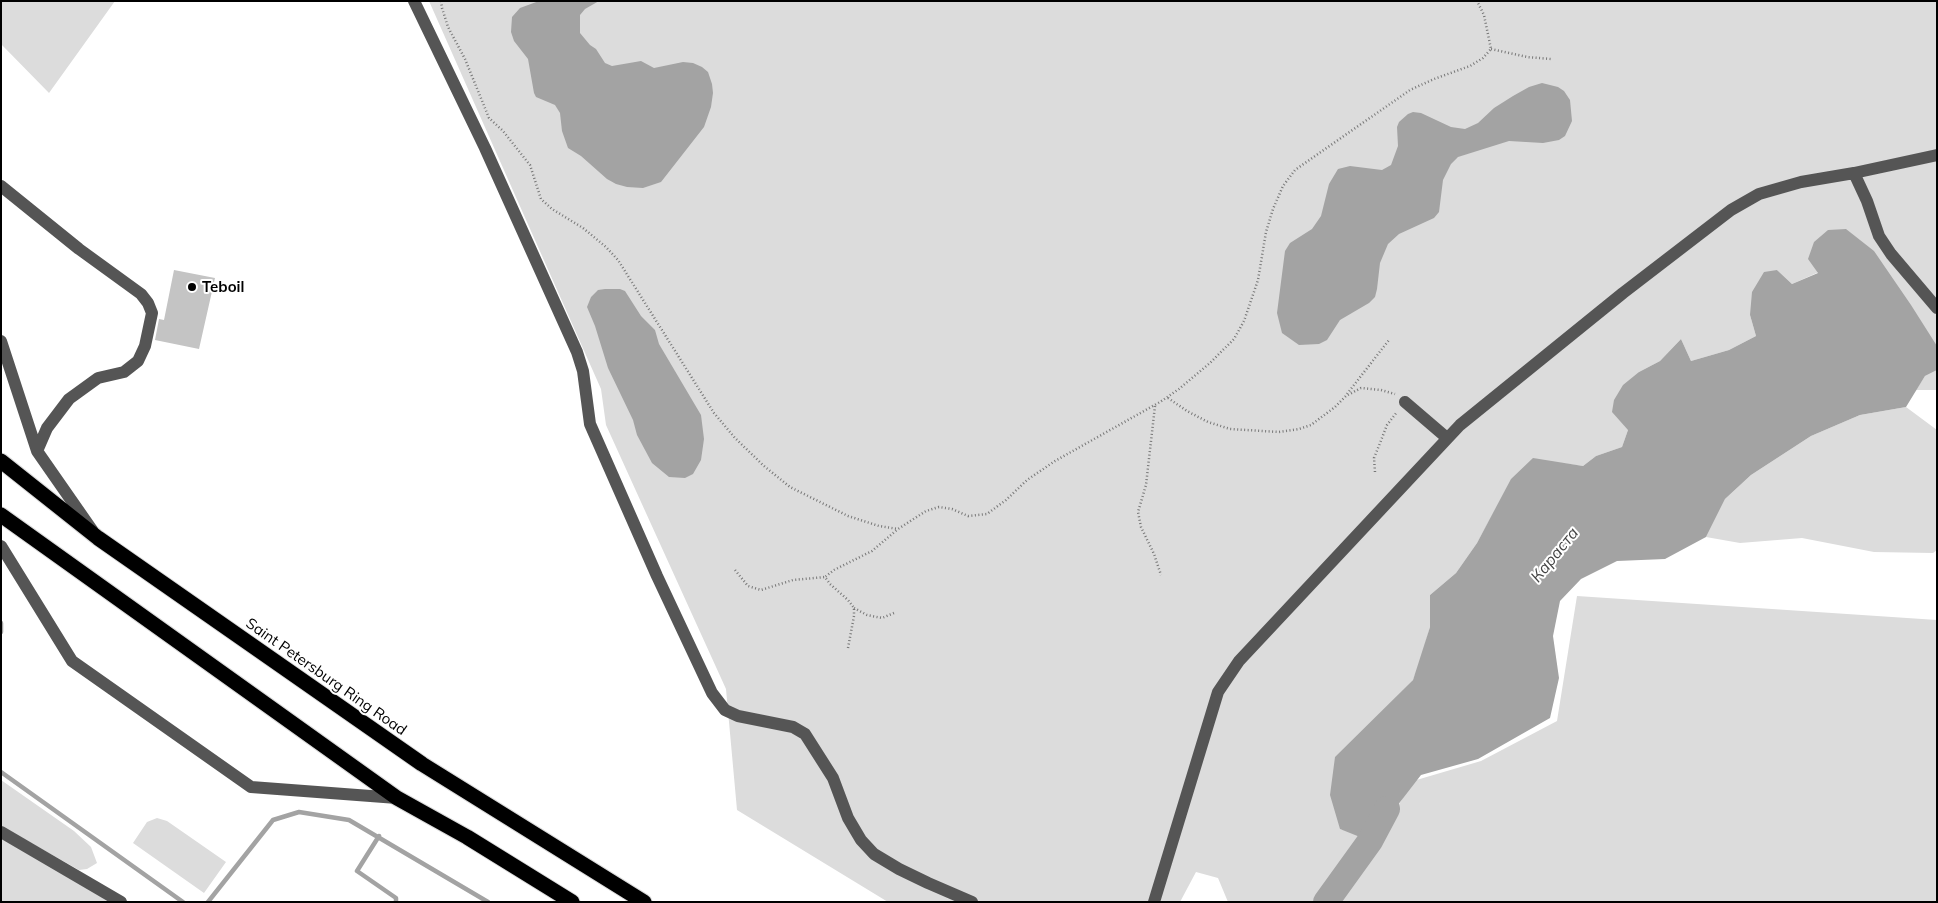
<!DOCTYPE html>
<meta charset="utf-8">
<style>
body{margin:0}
#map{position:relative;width:1938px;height:903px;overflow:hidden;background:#fff;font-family:Mulish,sans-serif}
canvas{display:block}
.frame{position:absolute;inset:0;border:2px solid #000;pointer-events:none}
</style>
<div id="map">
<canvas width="1938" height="903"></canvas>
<div class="frame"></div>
</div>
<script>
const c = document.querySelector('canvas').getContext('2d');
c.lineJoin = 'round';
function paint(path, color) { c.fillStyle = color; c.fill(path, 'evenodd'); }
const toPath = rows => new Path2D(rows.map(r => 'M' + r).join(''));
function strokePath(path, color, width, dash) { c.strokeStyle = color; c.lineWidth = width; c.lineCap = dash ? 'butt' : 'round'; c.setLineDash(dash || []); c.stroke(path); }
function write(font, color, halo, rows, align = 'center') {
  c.font = font + ' Mulish,sans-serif'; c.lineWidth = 4; c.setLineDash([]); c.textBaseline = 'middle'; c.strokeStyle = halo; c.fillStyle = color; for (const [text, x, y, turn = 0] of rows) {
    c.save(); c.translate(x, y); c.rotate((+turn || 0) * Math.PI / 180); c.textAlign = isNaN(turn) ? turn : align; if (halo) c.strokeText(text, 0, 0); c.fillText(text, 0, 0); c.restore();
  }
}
paint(toPath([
 [1,1,115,1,49,93,1,44],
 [429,1,1937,1,1937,346,1931,340,1819,272,1792,284,1777,270,1750,315,1756,336,1729,350,1691,361,1681,339,1660,361,1639,372,1628,430,1622,447,1596,456,1583,466,1560,463,1493,514,1477,543,1456,573,1430,595,1430,627,1420,662,1413,680,1377,717,1340,829,1378,839,1413,781,1481,761,1557,721,1577,596,1937,620,1937,902,1228,902,1218,878,1196,872,1180,902,888,902,737,810,726,689,606,425,601,389],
 [1937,370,1937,390,1916,390,1925,376],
 [1906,407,1937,430,1937,550,1933,553,1874,552,1802,538,1740,543,1706,537,1725,499,1751,475,1811,436,1860,415],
 [1,780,74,831,91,847,97,863,87,869,79,870,1,826],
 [157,818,167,821,226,862,204,893,133,843,147,822],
 [1,838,111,902,1,902]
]), '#dcdcdc');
paint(toPath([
 [539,1,599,1,585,9,580,15,580,33,590,45,596,49,605,63,612,66,641,61,654,68,683,62,693,63,702,67,708,72,712,84,713,93,711,107,704,127,661,182,643,188,627,187,616,184,607,179,581,156,568,148,562,131,560,113,555,105,536,97,534,93,528,59,514,41,511,32,512,17,520,8],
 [1542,83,1558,87,1564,91,1570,100,1572,121,1565,136,1559,140,1543,143,1509,141,1458,157,1451,164,1443,180,1439,212,1434,218,1399,234,1388,244,1380,263,1377,289,1375,297,1369,303,1340,320,1327,340,1319,344,1299,345,1282,333,1277,313,1285,251,1290,243,1312,229,1321,216,1329,184,1338,169,1350,166,1382,170,1391,165,1398,146,1397,127,1399,122,1408,114,1413,112,1421,113,1451,127,1465,129,1478,123,1494,108,1513,96,1529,87],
 [1846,229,1874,251,1911,305,1937,346,1937,370,1925,376,1906,407,1860,415,1811,436,1751,475,1725,499,1706,537,1665,559,1617,561,1581,579,1560,601,1553,636,1559,678,1550,718,1478,759,1421,775,1370,841,1340,829,1330,795,1335,757,1413,680,1430,627,1430,595,1456,573,1477,543,1511,479,1533,458,1583,466,1596,456,1622,447,1628,430,1612,412,1614,400,1623,385,1639,372,1660,361,1681,339,1691,361,1729,350,1756,336,1750,315,1752,292,1764,272,1777,270,1792,284,1818,273,1808,259,1814,242,1828,230],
 [605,289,620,289,625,291,641,316,655,330,659,344,701,415,704,439,701,460,693,474,685,478,669,477,652,463,637,435,633,420,608,368,595,326,587,307,591,297,598,290]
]), '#a3a3a3');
strokePath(toPath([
 [1,623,1,632],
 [1,772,183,902],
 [379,836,357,871,396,898,396,902],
 [208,902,273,820,299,812,349,820,488,902]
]), '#a3a3a3', 4.5);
strokePath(toPath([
 [1326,902,1370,841,1387,809]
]), '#a3a3a3', 26);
paint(toPath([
 [174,270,215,278,199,349,155,340,159,319,164,320]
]), '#c4c4c4');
const highway = toPath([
 [1,461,98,538,422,764,644,902],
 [1,515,397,798,467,837,572,902]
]);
strokePath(highway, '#dbdbdb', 17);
strokePath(toPath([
 [441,1,442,8,448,27,465,59,489,118,503,131,530,165,541,199,552,209,583,228,606,247,618,260,714,413,735,438,764,466,790,487,848,516,879,526,898,529,926,511,939,507,952,509,968,516,987,514,1006,500,1027,480,1055,461,1160,402,1179,389,1210,363,1234,339,1244,321,1258,280,1266,232,1273,209,1283,186,1295,170,1410,90,1434,79,1470,66,1483,58,1491,49,1484,15,1477,1],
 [1491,49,1527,57,1551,59],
 [1347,394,1389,340],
 [1168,398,1187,411,1208,422,1230,429,1279,432,1299,429,1311,425,1335,407,1346,396,1361,388,1381,390,1395,394],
 [1155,406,1146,485,1138,512,1141,527,1154,554,1161,575],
 [1375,472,1374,458,1380,443,1387,425,1397,412],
 [735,570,748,586,761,590,793,580,825,577],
 [854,608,867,615,882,618,894,613],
 [848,648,854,616,854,608,848,600,830,584,825,577,834,570,872,551,898,529]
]), '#777', 2.5, [1, 2.5]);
strokePath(toPath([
 [414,1,485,148,577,352,583,371,590,424,657,576,712,693,725,710,738,716,793,727,805,734,833,778,848,818,861,840,874,854,899,869,928,883,972,902],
 [1937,155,1854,173,1867,201,1879,236,1891,254,1937,308],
 [1,186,79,249,141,294,148,303,152,313,145,346,138,361,124,372,98,378,69,399,47,428,37,451],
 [1,341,37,451,92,530],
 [1405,402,1447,438],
 [1,546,72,661,251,787,397,798],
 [1,832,121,902],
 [1154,902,1218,692,1239,661,1460,425,1623,293,1731,210,1759,194,1801,182,1854,173]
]), '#555', 12);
strokePath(highway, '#000', 15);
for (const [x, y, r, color] of [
 [192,287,5,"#000"]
]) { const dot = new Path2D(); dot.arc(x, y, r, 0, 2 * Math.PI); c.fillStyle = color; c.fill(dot); strokePath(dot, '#fff', 2); }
write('bold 15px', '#000', '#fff', [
 ["Teboil",202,287]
], 'left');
write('15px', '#000', '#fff', [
 ["Saint Petersburg Ring Road",326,677,35]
]);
write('italic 16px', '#444', '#fff', [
 ["Караста",1555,555,-51]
]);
</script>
